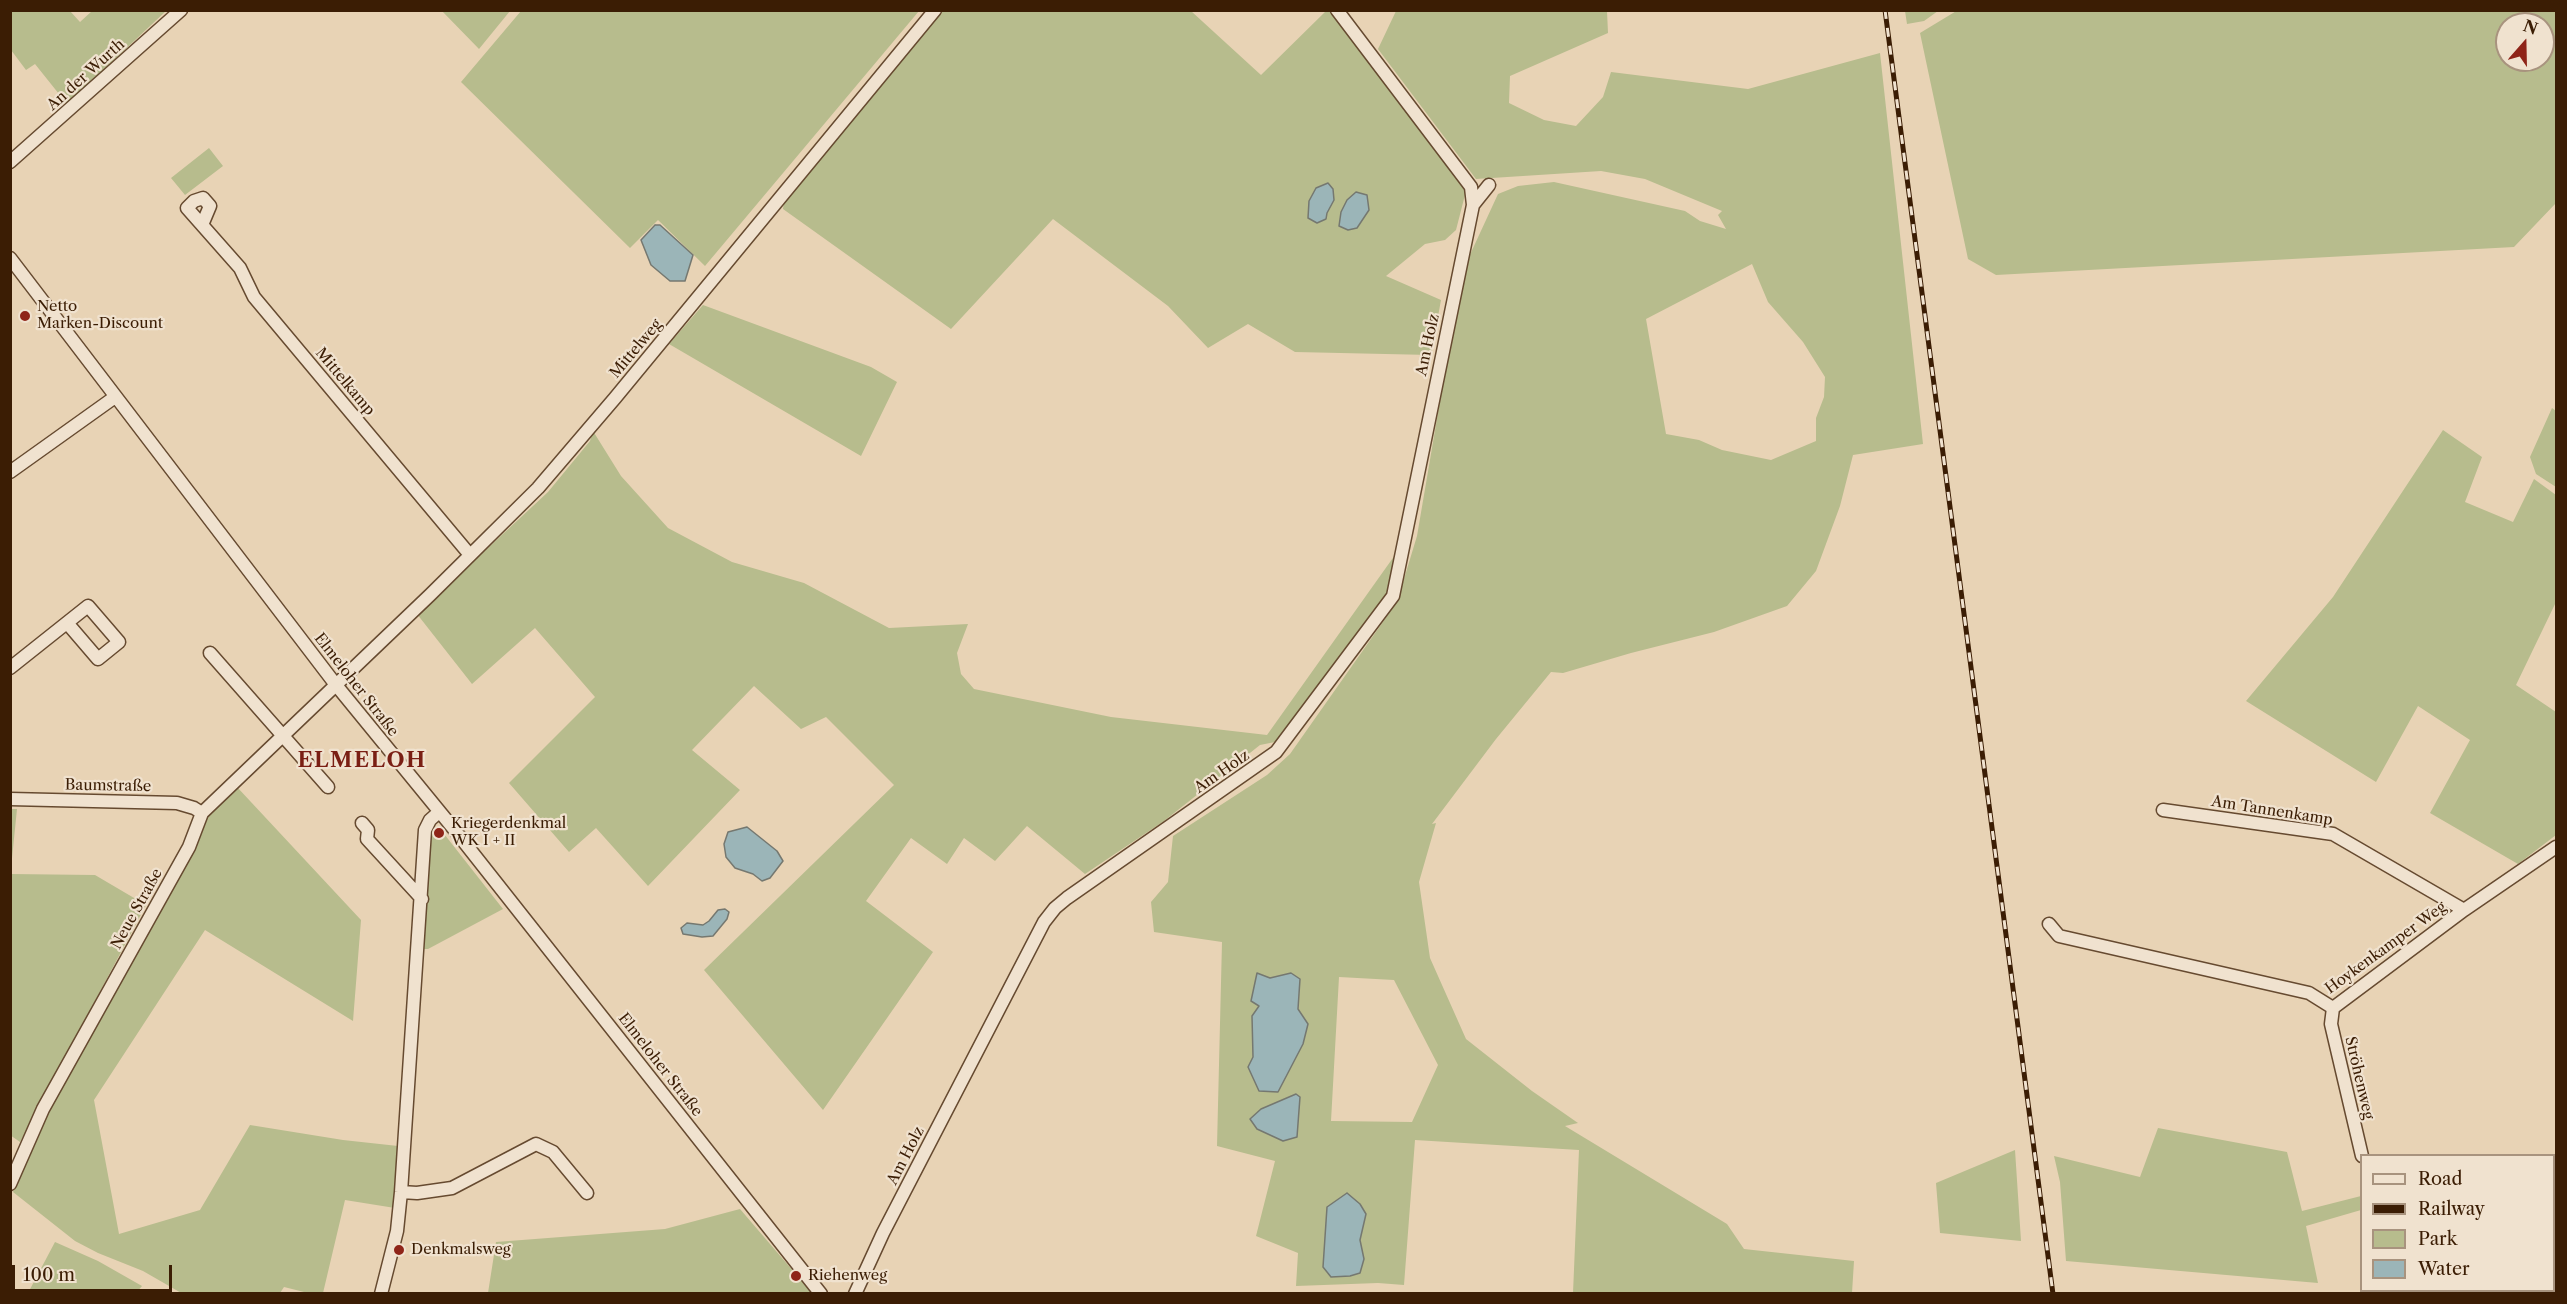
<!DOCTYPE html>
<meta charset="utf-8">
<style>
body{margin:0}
#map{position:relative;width:2567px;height:1304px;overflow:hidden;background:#e8d3b5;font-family:"Libre Caslon Text",serif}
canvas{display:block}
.frame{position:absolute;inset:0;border:12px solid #3b1d04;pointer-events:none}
.legend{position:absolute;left:2360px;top:1154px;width:195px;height:138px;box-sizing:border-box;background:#f0e2cf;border:2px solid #a8937e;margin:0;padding:8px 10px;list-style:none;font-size:18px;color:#3b1d04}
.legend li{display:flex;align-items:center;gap:12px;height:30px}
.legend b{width:30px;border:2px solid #a8937e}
.north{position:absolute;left:2495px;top:12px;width:60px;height:60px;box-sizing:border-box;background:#f0e2cf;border:2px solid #a8937e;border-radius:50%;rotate:20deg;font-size:16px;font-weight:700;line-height:24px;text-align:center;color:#3b1d04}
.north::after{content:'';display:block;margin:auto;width:21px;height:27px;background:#8f2418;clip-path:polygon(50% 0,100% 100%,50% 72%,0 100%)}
.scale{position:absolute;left:12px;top:1265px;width:160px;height:27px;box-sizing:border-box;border:3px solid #3b1d04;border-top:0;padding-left:8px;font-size:18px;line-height:21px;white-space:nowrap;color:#3b1d04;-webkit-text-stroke:4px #f0e2cf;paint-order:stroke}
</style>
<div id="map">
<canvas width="2567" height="1304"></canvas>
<div class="frame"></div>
<ul class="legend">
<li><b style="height:8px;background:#f0e2cf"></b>Road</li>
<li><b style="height:8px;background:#3b1d04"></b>Railway</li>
<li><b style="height:16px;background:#b7bc8d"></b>Park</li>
<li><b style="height:16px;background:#9bb5b8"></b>Water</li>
</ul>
<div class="north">N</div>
<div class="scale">100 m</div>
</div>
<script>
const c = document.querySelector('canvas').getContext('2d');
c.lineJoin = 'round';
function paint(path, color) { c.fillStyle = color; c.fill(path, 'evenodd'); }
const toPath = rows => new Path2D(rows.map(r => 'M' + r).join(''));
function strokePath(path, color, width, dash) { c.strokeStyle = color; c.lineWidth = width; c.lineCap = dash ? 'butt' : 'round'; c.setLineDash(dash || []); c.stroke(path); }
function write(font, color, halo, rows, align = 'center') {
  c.font = font + ' "Libre Caslon Text",serif'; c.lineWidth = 4.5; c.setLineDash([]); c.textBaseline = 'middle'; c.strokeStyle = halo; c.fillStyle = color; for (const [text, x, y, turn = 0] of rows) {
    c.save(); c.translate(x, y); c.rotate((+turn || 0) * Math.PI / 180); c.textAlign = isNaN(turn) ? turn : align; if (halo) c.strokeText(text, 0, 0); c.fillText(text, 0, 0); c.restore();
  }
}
paint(toPath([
 [943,10,1191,11,1261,75,1326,11,1332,11,1467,187,1456,230,1445,240,1425,244,1386,276,1441,300,1431,355,1295,352,1248,324,1208,348,1168,306,1053,219,951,329,783,209,784,201,789,194],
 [1958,10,2556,11,2556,203,2514,247,1996,275,1968,259,1920,33],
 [2507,24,2543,24,2543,60,2507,60],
 [11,11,70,11,80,22,92,11,166,11,67,104,35,64,26,70,11,50],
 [442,11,510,11,479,49],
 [521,11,521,10,919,11,705,266,658,220,630,248,461,82],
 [1396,11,1607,11,1608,33,1510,76,1509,103,1544,120,1576,126,1603,97,1611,72,1748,89,1880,53,1923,444,1853,455,1840,506,1816,571,1787,606,1714,632,1631,653,1563,673,1551,672,1496,739,1432,824,1436,823,1419,882,1430,958,1466,1039,1532,1091,1578,1123,1565,1126,1727,1224,1744,1249,1854,1261,1852,1293,1573,1293,1579,1150,1415,1140,1404,1285,1378,1283,1296,1286,1298,1253,1256,1236,1275,1161,1217,1146,1222,942,1154,932,1151,902,1168,882,1173,836,1267,775,1290,754,1397,602,1417,536,1462,272,1498,194,1518,186,1554,182,1685,211,1700,221,1726,229,1718,215,1722,211,1645,179,1601,171,1476,179,1378,49],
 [1752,264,1768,302,1803,342,1825,377,1824,397,1816,418,1816,441,1771,460,1722,450,1699,440,1666,434,1646,319],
 [1257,973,1270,978,1300,979,1298,1009,1248,1067,1253,1057,1259,1006],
 [1339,977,1394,980,1438,1065,1412,1122,1331,1121],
 [1296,1094,1282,1141,1261,1109],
 [1327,1207,1366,1214,1360,1240,1326,1228],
 [1905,11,1905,10,1938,11,1924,21,1907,24],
 [209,148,223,166,185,195,171,178],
 [703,305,871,367,897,382,861,456,669,344],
 [2552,408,2556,411,2556,487,2536,474,2530,457],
 [2443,430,2482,457,2465,502,2513,522,2534,479,2556,495,2556,602,2516,685,2556,712,2556,835,2518,864,2430,813,2470,740,2418,706,2376,782,2246,701,2333,597],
 [593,431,621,476,668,528,732,562,804,583,889,628,968,624,957,653,961,674,974,689,1111,717,1267,735,1395,555,1387,594,1275,742,1260,745,1164,821,1085,874,1027,826,995,861,964,838,947,864,911,838,866,901,933,952,823,1110,704,970,894,785,826,717,801,729,754,686,692,750,740,790,648,886,596,828,569,852,509,783,595,697,535,628,472,684,417,614,548,492,590,441],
 [237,787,361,920,353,1021,205,930,94,1100,119,1234,200,1210,250,1125,343,1140,398,1146,395,1208,345,1200,323,1293,308,1293,284,1287,280,1293,183,1294,143,1271,98,1253,75,1241,13,1192,45,1113,156,911,210,813],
 [11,809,17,809,11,868,10,809],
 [441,830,503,909,428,949,423,949,431,835],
 [10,874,95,875,146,905,20,1142,10,1135],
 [2158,1128,2287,1152,2302,1211,2361,1196,2361,1210,2306,1226,2318,1283,2066,1261,2060,1182,2054,1156,2140,1177],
 [2015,1150,2021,1241,1940,1233,1936,1183],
 [740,1209,812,1293,488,1293,496,1242,665,1229],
 [55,1242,98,1261,142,1286,136,1293,28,1293]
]), '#b7bc8d');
const water = toPath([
 [1328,183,1333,189,1334,200,1327,213,1326,219,1317,223,1308,218,1309,201,1316,188,1328,183],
 [1356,192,1367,195,1369,210,1357,228,1348,230,1339,226,1341,212,1347,200,1356,192],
 [655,225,660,225,693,255,685,281,670,281,651,265,641,240,655,225],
 [747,827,777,851,783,861,770,878,762,881,753,874,735,868,726,857,724,844,728,832,747,827],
 [725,909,729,912,727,919,713,936,702,937,683,934,681,928,687,923,703,925,709,921,718,910,725,909],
 [1257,973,1270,978,1291,973,1300,979,1298,1009,1308,1024,1303,1044,1278,1092,1259,1091,1248,1067,1253,1057,1252,1016,1259,1006,1251,1001,1257,973],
 [1296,1094,1300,1097,1297,1137,1283,1141,1257,1129,1250,1119,1261,1109,1296,1094],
 [1347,1193,1360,1204,1366,1214,1360,1240,1364,1259,1360,1273,1350,1276,1331,1277,1323,1267,1327,1207,1347,1193]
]);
paint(water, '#9bb5b8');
strokePath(water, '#757870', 1.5);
const minor = toPath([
 [1337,10,1471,187,1473,205],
 [10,162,181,10],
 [202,225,210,206,203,198,194,201,187,208,240,268,254,297,470,555],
 [10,258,336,685,453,828,821,1294],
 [10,472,115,397],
 [210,653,328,787],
 [10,668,88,606,119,642,98,659,68,624],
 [10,799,177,803,194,808,202,813],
 [2163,810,2333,834,2464,910],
 [362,823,368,830,367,839,422,899],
 [2049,924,2059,936,2309,993,2333,1008],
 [2333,1008,2464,910,2556,847],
 [2333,1008,2331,1024,2362,1156],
 [10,1184,43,1109,189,847,202,813,430,595,538,488,615,398,935,10],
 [401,1192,417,1193,452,1188,536,1144,553,1152,587,1193],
 [2554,1192,2556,1192],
 [2412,1290,2413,1294],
 [381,1294,397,1231,401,1192,425,830,430,820,439,812],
 [855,1294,883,1233,1044,922,1055,908,1067,898,1276,752,1393,596,1473,205,1489,185]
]);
strokePath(minor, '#664a30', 15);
strokePath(minor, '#f0e2cf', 12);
const rail = toPath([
 [1885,10,2053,1294]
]);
strokePath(rail, '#3b1d04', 5);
strokePath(rail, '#f0e2cf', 3, [9]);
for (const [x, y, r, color] of [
 [25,316,6,"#8f2418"],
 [439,833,6,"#8f2418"],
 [399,1250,6,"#8f2418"],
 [796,1276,6,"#8f2418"]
]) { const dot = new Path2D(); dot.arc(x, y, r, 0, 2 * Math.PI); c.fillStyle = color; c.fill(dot); strokePath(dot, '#f0e2cf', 2); }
write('15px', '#3b1d04', '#f0e2cf', [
 ["An der Wurth",86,75,-42],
 ["Am Holz",1428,345,-78],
 ["Mittelweg",636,349,-50],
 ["Mittelkamp",345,382,50],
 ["Elmeloher Straße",356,685,52],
 ["Am Holz",1222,772,-35],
 ["Baumstraße",108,786,1],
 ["Am Tannenkamp",2272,811,9],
 ["Neue Straße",137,909,-61],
 ["Hoykenkamper Weg",2386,948,-36],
 ["Elmeloher Straße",660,1065,52],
 ["Ströhenweg",2359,1078,77],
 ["Am Holz",906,1156,-63]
]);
write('15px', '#3b1d04', '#f0e2cf', [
 ["Netto",37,307],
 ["Marken-Discount",37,324],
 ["Kriegerdenkmal",451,824],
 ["WK I + II",451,841],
 ["Denkmalsweg",411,1250],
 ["Riehenweg",808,1276]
], 'left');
c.letterSpacing = '1.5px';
write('bold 21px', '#7a1f14', '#f0e2cf', [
 ["ELMELOH",362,761]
]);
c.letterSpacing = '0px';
</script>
